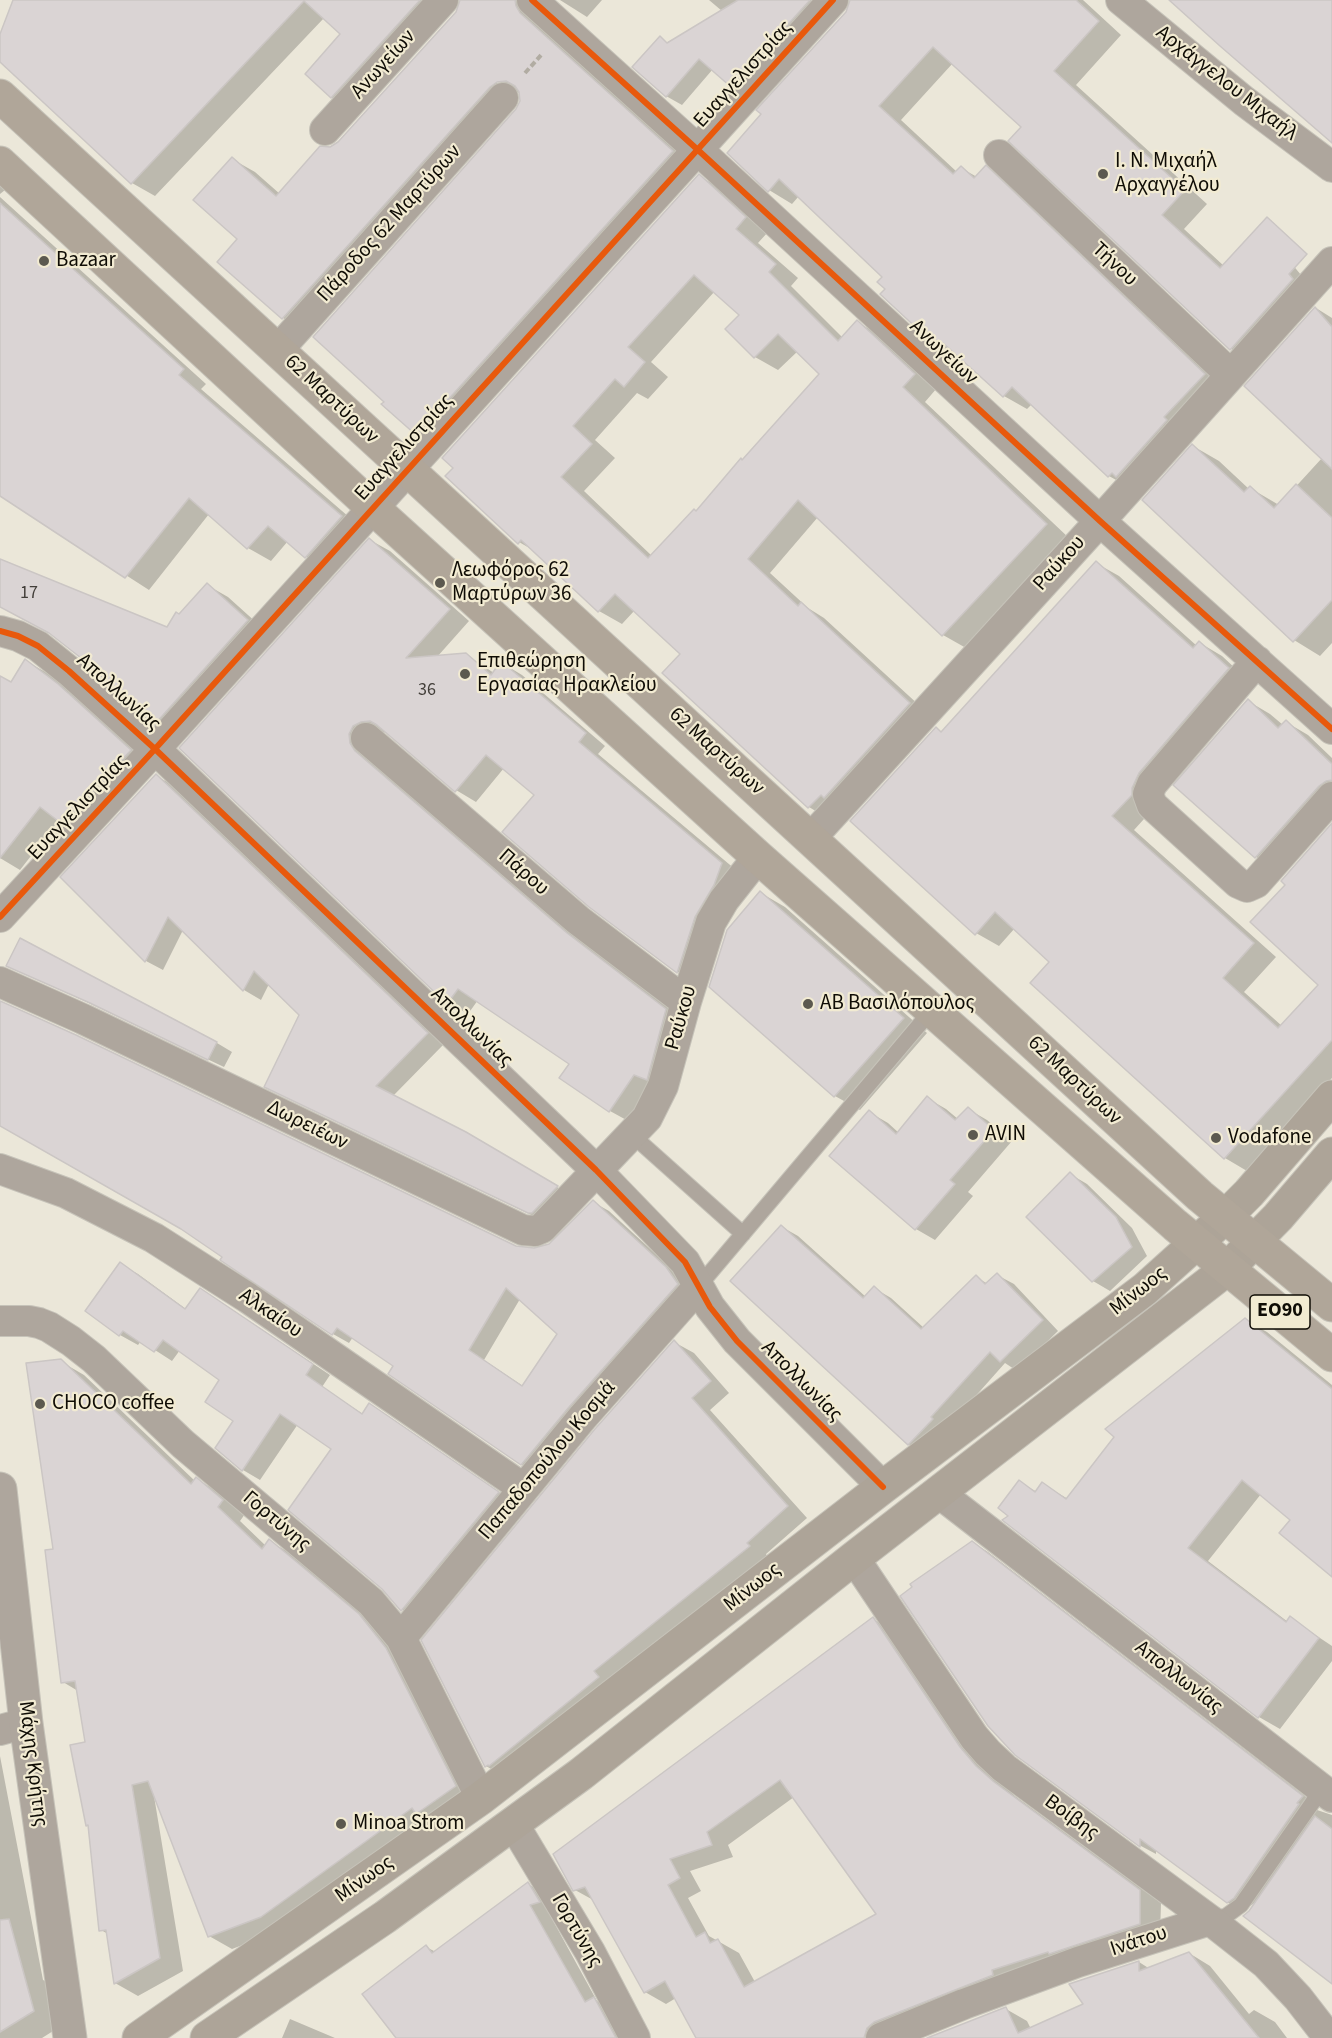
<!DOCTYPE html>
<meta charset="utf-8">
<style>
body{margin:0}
canvas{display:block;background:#ebe7d9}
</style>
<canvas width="1332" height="2038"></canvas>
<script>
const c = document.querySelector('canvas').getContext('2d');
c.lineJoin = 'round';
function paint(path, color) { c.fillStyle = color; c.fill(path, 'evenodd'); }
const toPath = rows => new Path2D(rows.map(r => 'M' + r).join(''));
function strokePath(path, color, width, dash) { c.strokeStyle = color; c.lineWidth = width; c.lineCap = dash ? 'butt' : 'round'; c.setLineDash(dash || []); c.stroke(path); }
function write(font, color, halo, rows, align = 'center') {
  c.font = font + ' "Source Sans 3",sans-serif'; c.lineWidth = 4.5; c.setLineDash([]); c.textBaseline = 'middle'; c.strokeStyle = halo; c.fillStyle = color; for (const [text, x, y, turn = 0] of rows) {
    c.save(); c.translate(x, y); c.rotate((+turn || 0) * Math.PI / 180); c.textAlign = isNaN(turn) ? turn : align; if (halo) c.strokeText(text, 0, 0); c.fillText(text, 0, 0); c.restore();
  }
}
paint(toPath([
 [14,0,455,0,354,110,331,97,342,34,324,18,155,196,132,183,0,60,0,39],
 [461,0,545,0,695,165,440,447,417,434,521,101,521,94,491,77,490,79,518,96,513,99,306,332,283,318,220,262,239,239,232,159,255,172,280,194,330,148,339,143,457,12],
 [560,0,602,0,587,17],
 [709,0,811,0,823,11,747,95,732,86,713,69,682,105,666,96,660,38,669,44,722,11],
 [864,0,1083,0,1121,35,1076,85,1207,204,1184,229,1224,266,1277,246,1316,293,1254,362,1231,349,1023,127,953,63,901,120,957,172,961,168,977,177,986,167,1009,180,1227,388,1132,489,1109,476,1032,404,1027,409,1004,396,963,359,939,347,882,294,887,288,884,276,799,196,792,204,769,190],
 [699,176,722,189,768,232,758,243,798,278,791,286,843,338,857,322,880,335,937,388,925,402,1069,538,966,648,943,635,818,517,770,573,808,608,824,618,933,718,832,821,809,807,682,654,635,610,622,624,599,611,538,553,519,542,447,476],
 [715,291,741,315,755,357,778,370,798,351,821,373,697,512,652,556,584,491,615,458,595,440,637,393,648,399,668,377,651,362],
 [0,186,5,190,0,194],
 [0,197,206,384,201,389,364,530,329,570,306,557,288,541,271,561,248,548,209,514,149,590,0,494],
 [1316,308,1332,318,1332,643,1320,656,1294,640,1193,446,1219,461,1249,489,1250,488,1279,505,1322,458],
 [370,540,390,551,469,621,437,657,465,654,494,673,502,663,522,675,605,746,598,754,742,875,697,983,678,972,590,905,536,795,504,768,476,802,456,790,388,732,380,733,375,764,587,946,686,1021,630,1122,610,1111,571,1064,478,1000,468,1014,448,1003,181,748],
 [0,561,168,629,207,585,228,597,268,633,175,735,155,723,54,635,0,607],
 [1096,563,1119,576,1197,646,1200,643,1222,656,1250,682,1161,786,1154,808,1134,830,1276,957,1244,992,1282,1026,1320,985,1287,885,1332,825,1332,1078,1247,1171,1225,1158,1052,962,1015,928,999,946,976,933,936,729,943,732],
 [26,661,49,674,78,698,150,762,83,835,59,820,20,870,0,858,0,678,12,684],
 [1248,701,1270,714,1283,725,1286,722,1308,735,1332,758,1332,809,1278,870,1256,857],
 [156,776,173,785,444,1044,393,1096,465,1133,574,1197,546,1222,283,1096,300,1015,269,984,261,1000,244,990,183,930,163,970,146,961,62,877],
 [761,893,785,907,927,1033,860,1110,835,1096],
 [8,965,217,1043,232,1052,224,1067],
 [0,1005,515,1247,534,1250,550,1245,593,1202,609,1211,682,1278,693,1294,537,1473,521,1464,395,1366,353,1337,349,1343,333,1334,222,1259,224,1256,183,1229,0,1125],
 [520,1299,559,1334,523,1386,484,1360],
 [927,1098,946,1109,958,1119,968,1109,987,1120,1012,1141,968,1192,973,1196,935,1240,916,1229,869,1112,888,1123,899,1133],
 [1070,1174,1087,1184,1132,1228,1147,1256,1110,1291,1093,1281,1028,1217],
 [782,1227,798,1236,866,1297,874,1288,891,1298,924,1328,976,1277,988,1284,997,1275,1014,1284,1058,1331,1017,1371,1005,1363,925,1453,908,1444],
 [120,1264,138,1274,186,1309,200,1290,218,1300,330,1375,322,1387,363,1414,370,1405,387,1415,515,1503,420,1620,402,1610,333,1448,298,1424,260,1480,243,1470,235,1421,221,1380,180,1350,172,1361,141,1341,138,1345,120,1335,87,1310],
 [1245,1320,1267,1332,1332,1385,1332,1575,1292,1520,1261,1494,1208,1561,1288,1622,1290,1618,1332,1646,1332,1661,1280,1729,1259,1717,1004,1520,1010,1516,1020,1482,1037,1492,1043,1484,1068,1499],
 [674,1342,694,1353,729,1393,710,1410,807,1518,766,1554,768,1558,505,1777,486,1766],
 [60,1361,84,1375,195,1481,196,1479,219,1492,245,1514,240,1521,266,1546,269,1541,292,1554,382,1629,478,1800,285,1929,232,1949,209,1936,154,1796,183,1971,138,1996,115,1983,108,1934,101,1930,90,1827,87,1825,86,1743,78,1691,63,1682,55,1550],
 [972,1542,988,1552,1319,1807,1317,1810,1332,1815,1332,1982,1250,1912,1256,1902,1243,1911,1227,1902,1156,1848,1156,1854,1141,1846,1016,1754],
 [873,1619,894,1631,997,1779,1015,1796,1161,1903,1160,1936,890,2038,698,2038,676,1998,666,2004,645,1992,595,1901,575,1890],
 [794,1797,878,1914,755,1982,739,1953,709,1936,688,1898,701,1891,690,1871,733,1857,728,1845],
 [0,1756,43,1980,49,1983,61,2026,42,2038,0,2038],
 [528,1884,549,1896,560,1914,551,1917,597,2001,615,2011,630,2038,398,2038,426,1947,436,1952],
 [1189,1953,1210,1966,1249,2014,1254,2010,1275,2022,1287,2038,932,2038,1006,2009,1027,2021,1031,2029,1085,2005,1071,1984,1139,1962,1150,1969],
 [290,2019,335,2038,282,2038]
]), '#0003');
const building = toPath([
 [13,0,420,0,331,98,305,74,340,34,304,1,131,184,0,62,0,34,13,0],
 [460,0,515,0,516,6,520,13,673,151,416,435,381,404,384,402,313,337,516,109,520,101,519,92,515,86,506,81,497,82,490,87,282,319,217,262,237,239,193,200,232,157,276,196,320,146,330,147,338,142,456,12,460,0],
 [738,0,810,0,731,87,699,59,666,97,632,67,660,36,667,43,738,0],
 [850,0,1076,0,1099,21,1054,71,1185,190,1162,215,1220,268,1267,217,1307,254,1289,274,1293,279,1230,350,1008,141,1021,127,933,47,879,106,953,174,961,166,974,178,986,165,1205,374,1164,417,1167,420,1116,477,1112,473,1108,477,1012,387,1003,397,943,343,938,348,880,294,885,289,877,282,882,277,779,179,768,192,727,153,761,114,756,110,846,12,850,0],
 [1169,0,1332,0,1332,143,1220,46,1169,0],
 [699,174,746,217,736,229,776,264,769,272,838,341,857,320,915,374,903,387,1047,524,942,636,798,500,748,559,798,606,801,602,910,703,824,798,821,795,808,808,662,673,680,654,615,594,598,612,521,540,518,544,445,476,453,468,442,458,699,174],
 [694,275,739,315,725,329,754,358,778,334,819,374,742,460,741,458,696,511,694,509,648,558,561,477,592,444,573,426,615,379,624,387,645,362,628,347,694,275],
 [0,203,184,369,179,375,342,516,305,558,268,526,247,549,189,498,125,578,0,496,0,203],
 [1315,307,1332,327,1332,469,1244,386,1315,307],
 [1192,444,1244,492,1250,486,1274,508,1296,484,1332,518,1332,600,1293,642,1142,500,1192,444],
 [369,538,450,609,406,658,466,653,491,675,501,661,586,733,579,742,722,863,714,885,695,917,677,973,589,907,502,832,534,795,486,755,455,792,377,725,370,721,361,722,353,726,349,734,350,743,355,751,567,933,666,1009,647,1080,634,1075,609,1112,559,1078,569,1064,458,989,447,1004,179,748,369,538],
 [0,559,167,627,176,612,179,614,207,583,248,620,154,725,81,658,49,633,0,607,0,559],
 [1096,561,1193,648,1199,641,1229,668,1139,773,1132,788,1132,795,1112,816,1254,943,1223,978,1278,1028,1318,985,1250,922,1285,885,1281,881,1332,823,1332,1040,1224,1159,1030,983,1049,962,995,912,975,935,850,821,936,727,941,732,1096,561],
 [25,659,58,684,131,750,62,824,40,807,0,858,0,676,11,682,25,659],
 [1248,699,1278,728,1286,720,1332,764,1332,780,1326,781,1319,786,1255,858,1173,785,1248,699],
 [156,774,428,1033,376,1086,466,1132,558,1186,532,1213,528,1213,264,1087,299,1015,254,971,243,991,168,917,145,962,60,877,156,774],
 [760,891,904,1018,834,1097,709,987,727,930,760,891],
 [20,938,217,1042,208,1060,90,1003,6,966,20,938],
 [0,1001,76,1035,516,1246,534,1248,549,1244,593,1200,666,1267,678,1284,569,1407,521,1465,388,1374,393,1366,337,1328,332,1335,220,1260,222,1257,181,1229,0,1126,0,1001],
 [506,1288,557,1334,522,1386,469,1350,506,1288],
 [927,1096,955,1120,968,1107,994,1130,950,1180,955,1184,915,1230,829,1156,869,1110,896,1134,927,1096],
 [1070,1172,1116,1217,1132,1247,1092,1282,1026,1217,1070,1172],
 [781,1225,863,1298,874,1286,921,1329,976,1275,985,1284,997,1273,1043,1320,1000,1362,990,1352,931,1417,933,1419,908,1445,730,1281,781,1225],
 [120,1262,185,1309,200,1288,313,1364,306,1375,362,1414,369,1403,499,1492,401,1611,382,1589,288,1510,331,1449,280,1414,242,1471,215,1448,233,1421,205,1402,219,1380,163,1340,154,1352,123,1331,119,1336,85,1311,120,1262],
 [1245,1318,1332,1389,1332,1577,1279,1533,1290,1520,1242,1480,1188,1548,1286,1622,1290,1616,1319,1638,1258,1718,1002,1520,1008,1516,998,1508,1019,1480,1035,1492,1042,1482,1066,1499,1114,1437,1105,1429,1245,1318],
 [674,1340,711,1381,692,1398,788,1506,747,1543,750,1546,594,1671,599,1677,489,1766,488,1765,485,1767,421,1640,595,1429,674,1340],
 [61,1359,191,1484,196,1477,223,1500,218,1507,262,1549,269,1539,359,1614,386,1648,456,1786,416,1814,412,1808,261,1917,208,1937,148,1781,132,1785,160,1958,114,1984,106,1930,99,1931,88,1825,86,1826,70,1745,85,1742,75,1681,61,1683,45,1550,53,1549,26,1363,61,1359],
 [972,1541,1303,1796,1297,1803,1299,1804,1234,1898,1227,1903,1140,1839,1140,1847,1015,1755,988,1726,900,1596,912,1587,910,1584,972,1541],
 [873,1617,960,1747,976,1766,994,1782,1140,1890,1140,1924,1049,1954,1048,1952,992,1970,993,1975,874,2022,867,2028,864,2038,696,2038,665,1981,644,1993,585,1887,573,1891,553,1854,873,1617],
 [780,1780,876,1914,744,1987,718,1939,710,1943,705,1932,696,1937,668,1885,680,1878,670,1859,712,1845,707,1832,780,1780],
 [1315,1816,1332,1829,1332,1984,1243,1916,1249,1911,1315,1816],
 [528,1882,540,1902,530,1905,585,2002,594,1997,616,2038,396,2038,362,1994,426,1945,432,1953,528,1882],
 [9,1919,34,2011,0,2032,0,1920,9,1919],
 [1189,1952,1259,2038,927,2038,1006,2007,1018,2033,1083,2004,1069,1984,1139,1961,1139,1971,1189,1952]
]);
paint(building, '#dad4d4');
strokePath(building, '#cbc6c4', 1.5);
const service = toPath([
 [631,1134,743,1234],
 [698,1287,931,1011],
 [1210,1920,1226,1916,1241,1905,1322,1789]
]);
const minor = toPath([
 [532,0,698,150,1100,521,1332,729],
 [1121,0,1244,101,1332,167],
 [325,130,443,0],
 [999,155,1230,374],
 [277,351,503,98],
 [0,631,18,636,38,646,69,671,155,749,596,1170,685,1262,710,1307,737,1341,883,1487],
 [1257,661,1152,784,1148,794,1152,805,1238,883,1247,887,1256,883,1332,797],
 [366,738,578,920,686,1002],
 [811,838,1100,521,1332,262],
 [0,917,155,749,833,0],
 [0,982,83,1019,523,1230,535,1231,542,1228,647,1118,663,1086,686,1002,711,922,724,900,758,857],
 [0,1169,66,1193,154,1238,248,1298,523,1488],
 [0,1321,29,1321,39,1323,49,1327,71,1341,94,1359,183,1444,371,1602,401,1638,481,1798],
 [939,1493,1332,1797],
 [854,1558,974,1737,988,1753,1004,1768,1210,1920,1266,1964,1298,1998,1329,2038],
 [401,1638,582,1418,698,1287],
 [0,1730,26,1723],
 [514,1825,590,1952,635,2038],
 [881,2038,964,2004,1078,1962,1210,1920]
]);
const tertiary = toPath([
 [0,1489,26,1723,70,2038]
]);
const secondary = toPath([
 [139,2038,481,1798,883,1487,1145,1289,1225,1217,1249,1193,1332,1097],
 [207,2038,385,1917,581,1774,854,1558,1227,1269,1278,1217,1332,1154]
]);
const primary = toPath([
 [0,96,1200,1196,1332,1305],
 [0,163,373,508,758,857,1175,1225,1332,1355]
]);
strokePath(service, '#c6c3b9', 17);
strokePath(minor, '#c6c3b9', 32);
strokePath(tertiary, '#c6c3b9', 35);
strokePath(secondary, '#c6c3b9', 35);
strokePath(primary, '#c6c3b9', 35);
strokePath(toPath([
 [525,73,542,54]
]), '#b1aca2', 4, [6, 3]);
strokePath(service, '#aea69d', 15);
strokePath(minor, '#aea69d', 30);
strokePath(tertiary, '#aea69d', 33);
strokePath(secondary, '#ada498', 33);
strokePath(primary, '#b0a699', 33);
strokePath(toPath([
 [532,0,698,150,1100,521,1332,729],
 [0,631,18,636,38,646,69,671,155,749,596,1170,685,1262,710,1307,737,1341,883,1487],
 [0,917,155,749,833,0]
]), '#e8590c', 6);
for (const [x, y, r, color] of [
 [1103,174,6,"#5c594f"],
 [44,261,6,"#5c594f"],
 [440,583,6,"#5c594f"],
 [465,674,6,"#5c594f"],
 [808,1004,6,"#5c594f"],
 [973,1135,6,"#5c594f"],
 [1216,1138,6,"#5c594f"],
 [40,1404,6,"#5c594f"],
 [341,1824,6,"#5c594f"]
]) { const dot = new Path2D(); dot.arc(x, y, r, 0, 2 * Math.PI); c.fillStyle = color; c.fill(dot); strokePath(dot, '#f2ebd2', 2); }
write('18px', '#423e39', null, [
 ["17",29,594],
 ["36",427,691]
]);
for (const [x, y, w] of [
 [1280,1312,60]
]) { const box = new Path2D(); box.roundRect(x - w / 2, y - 17, w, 34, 4.5); c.fillStyle = '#f2ebd2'; c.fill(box); strokePath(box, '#0f0c05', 1.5); }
write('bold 20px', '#0f0c05', null, [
 ["ΕΟ90",1280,1312]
]);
write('21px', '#0f0c05', '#f2ebd2', [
 ["Ανωγείων",384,65,-48],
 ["Ευαγγελιστρίας",744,75,-48],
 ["Αρχάγγελου Μιχαήλ",1226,84,38],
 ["Πάροδος 62 Μαρτύρων",390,224,-48],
 ["Τήνου",1114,265,43],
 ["Ανωγείων",943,353,43],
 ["62 Μαρτύρων",331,400,43],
 ["Ευαγγελιστρίας",405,448,-48],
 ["Ραύκου",1060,564,-48],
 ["Απολλωνίας",118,693,42],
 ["62 Μαρτύρων",716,752,42],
 ["Ευαγγελιστρίας",79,808,-47],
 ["Πάρου",523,873,41],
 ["Ραύκου",682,1018,-74],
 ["Απολλωνίας",471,1028,44],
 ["62 Μαρτύρων",1074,1081,43],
 ["Δωρειέων",307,1126,26],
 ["Μίνωος",1139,1292,-38],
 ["Αλκαίου",270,1314,34],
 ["Απολλωνίας",801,1382,45],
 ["Παπαδοπούλου Κοσμά",548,1461,-50],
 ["Γορτύνης",276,1522,40],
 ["Μίνωος",753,1588,-38],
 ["Απολλωνίας",1178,1678,38],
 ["Μάχης Κρήτης",32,1764,83],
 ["Βοίβης",1071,1818,36],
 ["Μίνωος",365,1880,-35],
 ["Γορτύνης",576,1931,60],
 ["Ινάτου",1139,1942,-18]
]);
write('21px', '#0f0c05', '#f2ebd2', [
 ["Ι. Ν. Μιχαήλ",1115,162],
 ["Αρχαγγέλου",1115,186],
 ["Bazaar",56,261],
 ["Λεωφόρος 62",452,571],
 ["Μαρτύρων 36",452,595],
 ["Επιθεώρηση",477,662],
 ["Εργασίας Ηρακλείου",477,686],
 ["ΑΒ Βασιλόπουλος",820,1004],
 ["AVIN",985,1135],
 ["Vodafone",1228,1138],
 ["CHOCO coffee",52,1404],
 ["Minoa Strom",353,1824]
], 'left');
</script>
